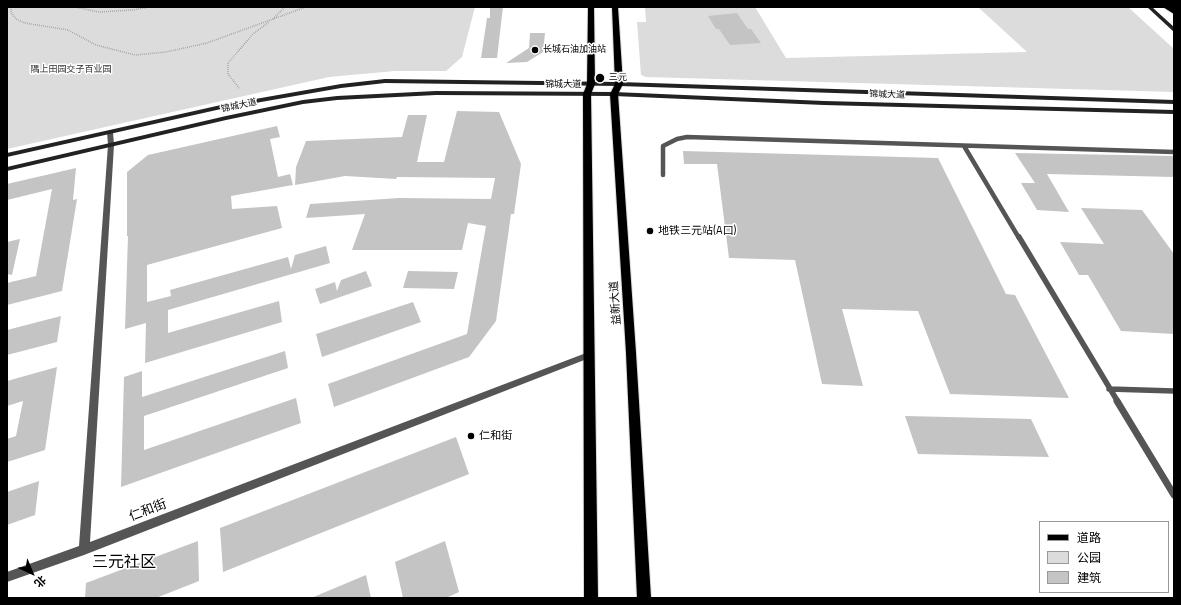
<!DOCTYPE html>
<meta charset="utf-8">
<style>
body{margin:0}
#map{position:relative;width:1181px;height:605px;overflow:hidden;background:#fff;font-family:"Titillium Web","Noto Sans SC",sans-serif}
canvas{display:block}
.frame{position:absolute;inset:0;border:8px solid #000;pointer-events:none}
.legend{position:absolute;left:1039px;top:521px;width:130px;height:72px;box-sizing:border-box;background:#fff;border:1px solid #999;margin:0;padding:5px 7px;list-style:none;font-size:12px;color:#000}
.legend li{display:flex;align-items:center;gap:8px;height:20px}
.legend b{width:20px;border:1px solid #999}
.north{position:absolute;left:12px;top:553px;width:40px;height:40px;-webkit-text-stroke:3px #fff;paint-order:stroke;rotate:136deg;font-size:11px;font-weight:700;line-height:16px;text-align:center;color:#000}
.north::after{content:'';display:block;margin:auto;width:14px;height:18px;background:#000;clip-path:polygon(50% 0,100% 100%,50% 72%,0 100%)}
</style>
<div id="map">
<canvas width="1181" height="605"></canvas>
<div class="frame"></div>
<ul class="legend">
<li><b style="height:5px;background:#000"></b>道路</li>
<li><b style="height:11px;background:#dcdcdc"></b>公园</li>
<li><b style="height:11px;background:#c4c4c4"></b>建筑</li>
</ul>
<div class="north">北</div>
</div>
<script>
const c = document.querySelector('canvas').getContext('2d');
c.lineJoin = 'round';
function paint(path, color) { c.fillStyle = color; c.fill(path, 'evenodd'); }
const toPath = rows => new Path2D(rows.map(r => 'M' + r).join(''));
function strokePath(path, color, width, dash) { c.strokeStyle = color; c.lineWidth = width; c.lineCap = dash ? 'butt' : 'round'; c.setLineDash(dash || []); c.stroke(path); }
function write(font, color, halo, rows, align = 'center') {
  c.font = font + ' "Titillium Web","Noto Sans SC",sans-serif'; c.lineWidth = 3; c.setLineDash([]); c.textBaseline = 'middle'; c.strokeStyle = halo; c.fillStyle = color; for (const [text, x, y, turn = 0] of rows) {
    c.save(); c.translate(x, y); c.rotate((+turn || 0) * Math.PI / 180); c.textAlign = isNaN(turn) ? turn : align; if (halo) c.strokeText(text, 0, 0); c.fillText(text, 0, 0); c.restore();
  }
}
paint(toPath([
 [7,7,475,7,462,57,446,71,395,71,329,77,7,149],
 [645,7,755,7,786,58,1027,52,978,7,1128,7,1174,49,1174,92,646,77,641,75,637,22,646,22]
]), '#dcdcdc');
paint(toPath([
 [503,7,497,58,481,58,487,18,490,18,490,8],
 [737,13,748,29,751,29,761,43,730,45,719,29,716,29,708,16],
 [530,33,545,33,543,52,527,62,506,63,529,48],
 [457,111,499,112,521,164,514,214,511,214,496,321,469,357,334,407,328,384,467,334,486,226,468,223,462,250,352,250,365,214,306,218,310,204,399,198,491,199,495,178,397,177,396,179,345,176,295,185,296,167,306,141,402,137,408,115,427,115,417,162,444,162],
 [277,126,280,137,270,139,278,177,290,174,293,185,231,196,232,209,277,206,282,228,147,265,147,302,171,296,170,290,288,257,291,269,295,255,326,246,330,263,168,310,168,333,279,301,282,322,145,363,146,323,125,329,128,236,127,236,127,172,148,155],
 [683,151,938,158,1006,294,1015,295,1069,398,950,394,918,311,842,309,863,386,822,384,795,260,729,258,717,164,684,164],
 [1015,153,1174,156,1174,177,1047,174,1069,212,1037,210,1021,183,1035,183],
 [76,168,73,200,77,199,62,291,7,305,7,283,36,276,52,189,7,200,7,184],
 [1081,208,1142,210,1174,254,1174,334,1121,331,1088,275,1079,275,1060,242,1104,244],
 [20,239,12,275,7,274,7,242],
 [366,271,372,286,320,304,315,289,335,282,337,291,341,280],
 [408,271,458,272,454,289,403,288],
 [413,302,421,322,322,357,316,334],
 [61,316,57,342,7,355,7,330],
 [285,351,288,368,144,416,144,450,296,398,301,423,121,487,124,377,142,371,142,397],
 [57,367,45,450,7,462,7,439,16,436,23,401,7,406,7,381],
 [905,416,1031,419,1049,457,918,454],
 [456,437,469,474,223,572,220,528],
 [39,481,35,515,7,525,7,492],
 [198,541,199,581,156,598,85,598,86,583],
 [445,541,459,592,446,598,403,598,395,562],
 [366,575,371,598,311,598]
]), '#c4c4c4');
const primary = toPath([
 [588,7,594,7,595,84,591,94,598,598,584,598,583,94,587,84,588,7],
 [612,7,618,7,623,84,618,94,636,353,651,598,637,598,626,353,610,94,615,84,612,7]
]);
const highway = toPath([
 [1163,7,1172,7,1174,9,1174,14,1163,7]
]);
strokePath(primary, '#dbdbdb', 2);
strokePath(highway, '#dbdbdb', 2);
strokePath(toPath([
 [11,7,11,12,16,19,25,23,68,30,96,45,135,55,166,52,207,43,306,7],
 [75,7,99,12,133,10,149,7],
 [273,19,285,7],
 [239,88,228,74,228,63,253,34,269,22]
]), '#777', 1.5, [0.5, 1.5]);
strokePath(toPath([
 [964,146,1019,238],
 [663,175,663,146,677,139,687,137,1174,152]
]), '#555', 4.5);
strokePath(toPath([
 [1019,237,1118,402],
 [1109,389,1174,391]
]), '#555', 5.5);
strokePath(toPath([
 [1117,401,1174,495]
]), '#555', 7);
paint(toPath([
 [110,130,113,132,114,145,90,542,586,353,589,352,592,353,593,355,592,357,84,555,7,582,7,572,79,546,108,145,107,132,110,130]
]), '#555');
paint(toPath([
 [1147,7,1152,7,1174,27,1174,32,1147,7],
 [385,79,619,82,1174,100,1174,104,619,86,385,83,341,88,221,109,7,157,7,153,221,105,341,84,385,79],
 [436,91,614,92,824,101,1174,110,1174,114,824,105,614,96,436,95,337,100,303,104,226,120,7,171,7,167,226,116,303,100,337,96,436,91]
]), '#222');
paint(primary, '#000');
paint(highway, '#000');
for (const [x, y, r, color] of [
 [535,50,4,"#000"],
 [600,78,5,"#000"],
 [650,231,4,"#000"],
 [471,436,4,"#000"]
]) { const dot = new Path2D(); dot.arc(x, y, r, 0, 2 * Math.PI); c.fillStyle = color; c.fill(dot); strokePath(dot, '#fff', 1.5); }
write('9px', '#000', '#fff', [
 ["长城石油加油站",543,50],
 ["三元",609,78]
], 'left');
write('9px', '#333', '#fff', [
 ["隅上田园交子百业园",71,70]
]);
write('9px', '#000', '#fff', [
 ["锦城大道",563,85],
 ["锦城大道",887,95,2],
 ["锦城大道",239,106,-12]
]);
write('11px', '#000', '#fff', [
 ["地铁三元站(A口)",658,231],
 ["仁和街",479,436]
], 'left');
write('11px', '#000', '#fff', [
 ["益新大道",616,303,-94]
]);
write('13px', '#000', '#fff', [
 ["仁和街",148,511,-21]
]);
write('16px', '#000', '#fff', [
 ["三元社区",124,563]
]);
</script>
